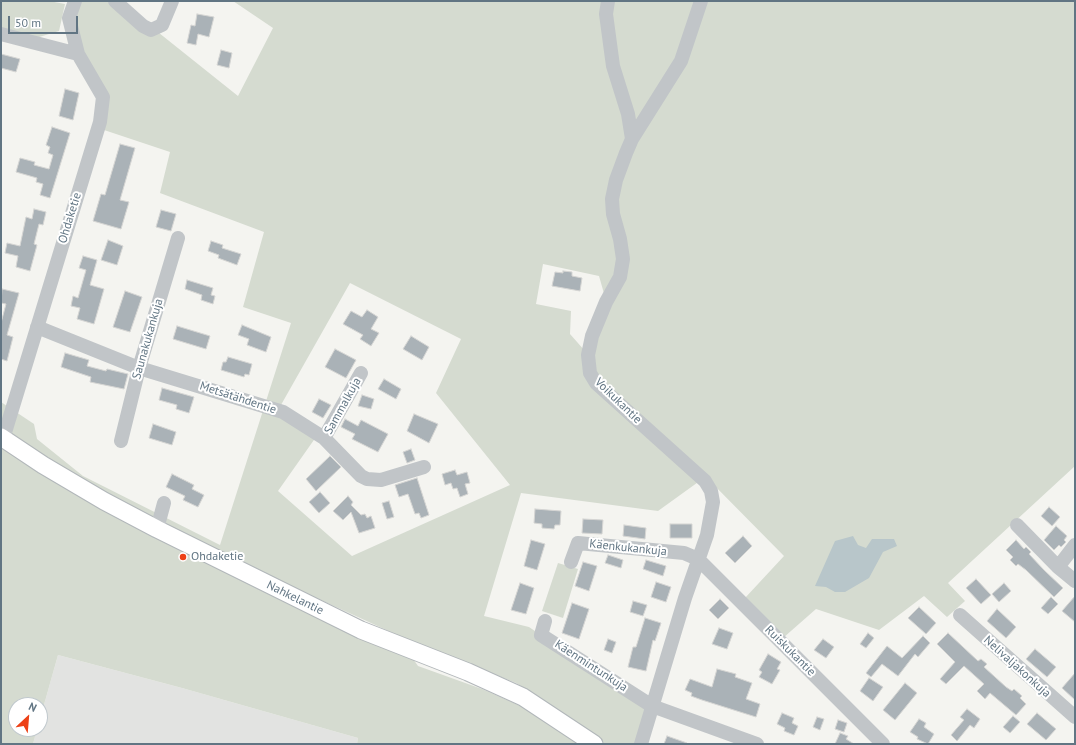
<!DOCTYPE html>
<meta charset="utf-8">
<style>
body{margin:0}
#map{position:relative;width:1076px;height:745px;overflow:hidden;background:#f4f4f0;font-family:"PT Sans",sans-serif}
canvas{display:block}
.frame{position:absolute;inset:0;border:2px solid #617583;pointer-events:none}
.north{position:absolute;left:8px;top:697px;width:40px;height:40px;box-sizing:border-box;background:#fff;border:1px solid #c0c8cd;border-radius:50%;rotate:26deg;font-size:11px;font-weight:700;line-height:16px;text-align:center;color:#617583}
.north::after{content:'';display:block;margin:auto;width:14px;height:18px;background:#ed4117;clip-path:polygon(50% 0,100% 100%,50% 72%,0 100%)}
.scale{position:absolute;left:8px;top:16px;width:70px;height:18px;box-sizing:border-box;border:2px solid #617583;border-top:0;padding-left:5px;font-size:12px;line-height:14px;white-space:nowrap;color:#617583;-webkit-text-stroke:3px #fff;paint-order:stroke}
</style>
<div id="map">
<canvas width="1076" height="745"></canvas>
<div class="frame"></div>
<div class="north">N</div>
<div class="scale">50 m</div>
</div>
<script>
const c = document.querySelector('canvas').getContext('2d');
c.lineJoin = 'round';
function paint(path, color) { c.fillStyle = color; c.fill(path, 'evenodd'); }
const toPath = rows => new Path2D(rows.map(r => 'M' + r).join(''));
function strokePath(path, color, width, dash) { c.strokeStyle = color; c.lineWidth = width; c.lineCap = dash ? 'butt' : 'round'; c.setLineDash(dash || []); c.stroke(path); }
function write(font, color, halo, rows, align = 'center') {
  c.font = font + ' "PT Sans",sans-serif'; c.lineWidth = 4; c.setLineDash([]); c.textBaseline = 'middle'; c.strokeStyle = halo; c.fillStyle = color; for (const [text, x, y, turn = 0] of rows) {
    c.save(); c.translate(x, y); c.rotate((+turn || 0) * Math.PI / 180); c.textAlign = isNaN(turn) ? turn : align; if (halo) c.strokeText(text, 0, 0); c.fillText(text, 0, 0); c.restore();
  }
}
paint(toPath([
 [58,655,182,688,358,738,357,744,33,744,37,729,40,729,40,719]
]), '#e2e3e1');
paint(toPath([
 [1,1,49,1,65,4,59,31,36,38,1,30],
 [75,1,119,1,238,96,273,28,233,1,698,1,678,59,613,179,620,259,605,297,599,276,543,264,536,304,571,311,570,334,585,351,586,372,701,480,658,511,521,493,484,616,529,627,647,707,637,744,605,744,557,709,516,683,406,639,312,596,322,617,411,656,418,666,482,689,523,707,578,744,357,744,358,738,182,688,58,655,40,719,40,705,16,705,16,729,37,729,33,744,1,744,1,402,34,424,37,439,83,476,220,545,291,323,243,307,264,232,160,193,170,152,98,128,103,97,78,54],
 [350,283,461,339,436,393,510,485,352,556,278,491,316,437,277,412],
 [705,1,1075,1,1075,466,948,583,965,601,947,617,924,596,879,630,816,609,783,638,745,598,784,556,706,477,593,371,595,336,622,277,615,214,619,181],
 [558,563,578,569,563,618,542,611]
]), '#d5dbd0');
paint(toPath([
 [853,536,858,545,866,548,872,539,894,539,897,546,883,552,869,578,845,592,835,592,826,587,815,586,835,541]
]), '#b8c6ca');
const building = toPath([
 [197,14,214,17,209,37,198,34,196,45,187,43,191,25,195,26,197,14],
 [221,50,232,53,229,68,217,65,221,50],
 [1,54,20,59,16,72,1,68,1,54],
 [65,89,79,93,73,120,59,116,65,89],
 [52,127,70,133,50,198,40,195,43,184,36,182,37,178,16,172,20,158,35,162,34,165,49,169,53,155,48,153,50,147,46,145,52,127],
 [120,144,135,148,120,200,129,202,121,229,93,221,101,194,105,195,120,144],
 [34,209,46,212,43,225,39,224,34,244,37,245,30,271,16,267,18,256,5,253,7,243,20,246,26,217,32,219,34,209],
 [161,210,176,214,171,231,156,227,161,210],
 [108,240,123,246,117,265,101,260,108,240],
 [211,241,223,245,222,248,241,254,237,265,218,258,219,255,208,251,211,241],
 [83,256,97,260,90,285,104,289,94,324,77,319,80,308,71,306,73,296,78,298,86,270,79,268,83,256],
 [563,271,572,272,572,276,582,278,580,291,552,286,555,272,563,273,563,271],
 [187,280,213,288,211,295,215,296,213,304,201,300,202,295,185,289,187,280],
 [2,289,19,293,7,335,13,337,7,361,1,359,1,323,6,304,1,303,2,289],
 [125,291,142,297,130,332,113,327,125,291],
 [367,310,378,317,371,329,379,333,371,346,360,339,363,335,343,324,351,311,362,317,367,310],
 [242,325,271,337,266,352,247,345,249,339,238,335,242,325],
 [177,326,210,336,206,349,173,339,177,326],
 [411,336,429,347,422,360,403,349,411,336],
 [335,349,356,360,346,378,325,367,335,349],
 [65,353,89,360,87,366,106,371,107,369,128,374,124,389,90,382,91,377,61,367,65,353],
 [228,357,252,364,249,375,245,374,244,377,221,370,223,362,226,362,228,357],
 [384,379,401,389,396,399,378,389,384,379],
 [162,388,194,397,189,413,176,409,177,405,159,400,162,388],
 [362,395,374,399,371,409,358,406,362,395],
 [319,399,331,405,323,418,312,412,319,399],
 [414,414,438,424,429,443,407,431,414,414],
 [345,419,358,426,361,420,388,434,378,452,352,439,355,434,341,427,345,419],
 [153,424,176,432,172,445,149,438,153,424],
 [411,449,415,460,407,463,403,452,411,449],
 [330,456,341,467,316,491,306,479,330,456],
 [455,470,457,475,467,472,470,483,465,484,468,494,460,497,457,488,453,489,451,483,445,485,442,474,455,470],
 [172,474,194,485,192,489,204,495,198,507,183,500,185,496,166,487,172,474],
 [417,478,429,515,421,518,419,513,415,514,408,494,399,497,395,485,417,478],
 [320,492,330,503,319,513,309,502,320,492],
 [348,496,353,502,351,505,361,515,365,514,367,518,371,516,375,528,359,533,351,512,343,520,333,511,348,496],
 [389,501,394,517,387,519,382,503,389,501],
 [1049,507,1060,517,1052,526,1041,516,1049,507],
 [535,509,561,511,560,525,555,525,554,529,542,528,542,524,534,523,535,509],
 [583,519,603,520,602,534,582,533,583,519],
 [670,524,692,524,692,538,670,538,670,524],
 [624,525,646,528,645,539,623,536,624,525],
 [1056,526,1067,536,1064,540,1066,542,1061,547,1059,545,1054,550,1044,540,1056,526],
 [743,536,752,546,735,563,725,553,743,536],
 [531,540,545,544,537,570,524,566,531,540],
 [1016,540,1024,549,1026,547,1031,552,1029,554,1044,570,1063,588,1054,597,1026,570,1018,564,1016,566,1010,560,1013,557,1006,550,1016,540],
 [608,555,623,560,621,568,605,563,608,555],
 [646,560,666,566,663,576,643,569,646,560],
 [583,562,597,566,589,591,575,586,583,562],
 [976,579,991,595,981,604,966,588,976,579],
 [656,582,671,587,666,602,651,597,656,582],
 [520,583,534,588,526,614,511,610,520,583],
 [1004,583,1011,591,999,602,992,594,1004,583],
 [1075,596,1075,622,1062,611,1075,596],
 [1051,597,1058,604,1048,614,1041,608,1051,597],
 [720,599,729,608,718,619,709,610,720,599],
 [633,601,647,605,643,616,630,612,633,601],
 [572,603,589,609,579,639,562,633,572,603],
 [919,607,936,623,926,634,908,618,919,607],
 [997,609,1016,627,1006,638,987,621,997,609],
 [645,618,661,623,655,641,653,640,646,671,628,667,633,647,636,647,645,618],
 [719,628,733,633,727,649,712,644,719,628],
 [868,633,874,638,866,648,860,644,868,633],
 [948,633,978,661,981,659,987,664,984,667,1006,687,1012,691,1014,689,1022,696,1020,698,1026,704,1016,715,990,693,985,699,977,691,984,684,964,666,946,684,940,679,955,662,937,644,948,633],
 [923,636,930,643,918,657,915,654,898,676,882,664,871,677,866,673,887,646,902,658,923,636],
 [608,639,616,642,612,653,604,650,608,639],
 [823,639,834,647,826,658,814,650,823,639],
 [1035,649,1056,667,1047,677,1026,659,1035,649],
 [768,654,781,662,777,669,780,670,772,684,759,677,762,672,759,670,768,654],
 [717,669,736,674,735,677,752,683,746,699,760,704,756,717,702,700,691,696,692,693,685,690,690,679,712,687,717,669],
 [1075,673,1075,700,1062,688,1075,673],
 [869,678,883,687,873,701,860,691,869,678],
 [905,683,917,693,895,720,883,710,905,683],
 [967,709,980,719,974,728,970,725,957,741,951,735,964,720,960,717,967,709],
 [782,713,794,718,792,723,798,726,794,735,784,731,785,728,777,724,782,713],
 [1037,713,1056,729,1046,740,1027,724,1037,713],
 [1013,716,1020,722,1010,733,1003,727,1013,716],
 [817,717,824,719,820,730,813,727,817,717],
 [919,719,926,723,924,727,934,734,928,744,917,739,918,737,910,732,919,719],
 [838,720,847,723,844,732,835,729,838,720],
 [840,733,848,736,846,739,854,744,835,744,840,733],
 [667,736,687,743,686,744,664,744,667,736]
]);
paint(building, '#aab2b7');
strokePath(building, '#d5d5d3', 1);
const major = toPath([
 [1,437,43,465,104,501,157,529,361,630,468,672,523,697,594,744]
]);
strokePath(major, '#b2b7ba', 19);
strokePath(toPath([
 [115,1,143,26,151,30,162,25,172,1],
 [608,1,606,14,613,66,628,114,632,139],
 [1,34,78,54],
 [37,327,139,368,283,412,324,438,361,476,367,479,381,480,424,467],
 [324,438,361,373],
 [3,439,100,122,103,97,78,54,69,18,75,1],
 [121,441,139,368,178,238],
 [1017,525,1058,567],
 [157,529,164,503],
 [1075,545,1058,567,1075,581],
 [571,562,578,543,684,553,698,559,883,744],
 [960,615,1075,717],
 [545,621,541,635,652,706,757,744],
 [641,744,685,598,707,535,713,502,711,491,705,481,596,383,590,373,588,355,592,336,606,302,620,277,623,259,620,239,613,214,612,199,616,180,626,153,632,139,681,61,701,1]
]), '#c1c5c8', 14);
strokePath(major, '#fff', 17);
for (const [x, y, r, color] of [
 [183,557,4,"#ed4117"]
]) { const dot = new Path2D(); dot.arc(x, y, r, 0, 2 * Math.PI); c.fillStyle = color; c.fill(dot); strokePath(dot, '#fff', 1.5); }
write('12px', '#617583', '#fff', [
 ["Ohdaketie",70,218,-73],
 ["Saunakukankuja",148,339,-74],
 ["Metsätähdentie",238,398,18],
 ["Voikukantie",618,401,44],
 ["Sammalkuja",343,406,-61],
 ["Käenkukankuja",628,548,6],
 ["Nahkelantie",295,598,26],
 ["Ruiskukantie",790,651,45],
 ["Käenmintunkuja",591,666,33],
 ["Nelivaljakonkuja",1017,667,42]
]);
write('12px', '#617583', '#fff', [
 ["Ohdaketie",191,557]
], 'left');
</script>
